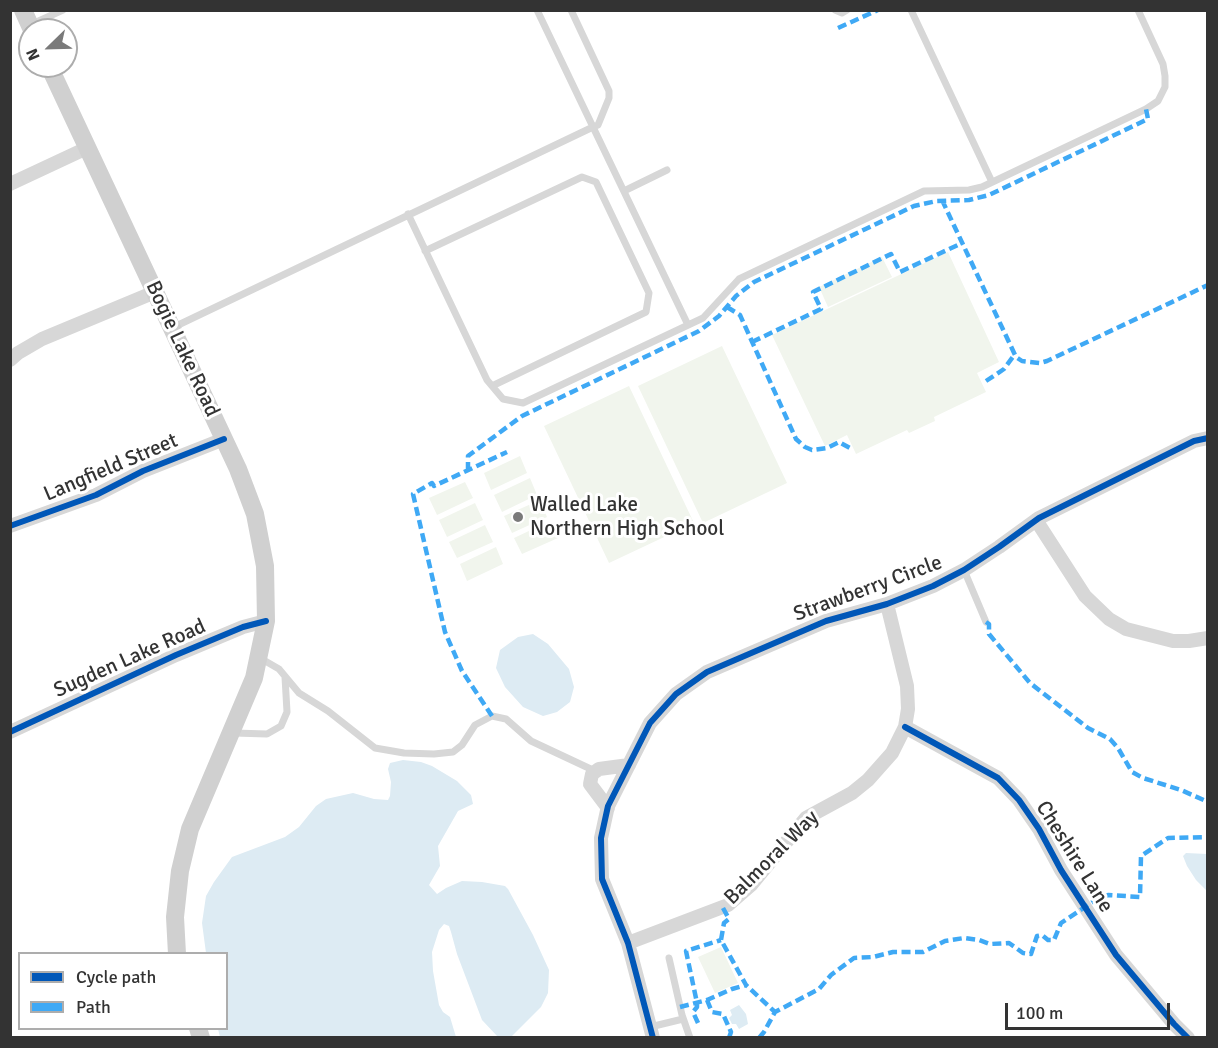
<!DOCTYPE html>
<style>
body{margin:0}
#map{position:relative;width:1218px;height:1048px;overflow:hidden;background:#fff;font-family:Signika,sans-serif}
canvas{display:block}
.frame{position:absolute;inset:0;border:12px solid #333;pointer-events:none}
.legend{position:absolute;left:18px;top:952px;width:210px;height:78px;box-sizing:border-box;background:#fff;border:2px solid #adadad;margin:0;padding:8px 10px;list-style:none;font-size:18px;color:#333}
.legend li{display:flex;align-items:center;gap:12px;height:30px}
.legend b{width:30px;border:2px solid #adadad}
.north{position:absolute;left:18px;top:18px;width:60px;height:60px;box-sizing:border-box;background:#fff;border:2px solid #adadad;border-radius:50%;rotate:247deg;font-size:16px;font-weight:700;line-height:24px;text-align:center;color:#333}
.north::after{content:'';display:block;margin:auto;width:21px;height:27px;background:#7a7a7a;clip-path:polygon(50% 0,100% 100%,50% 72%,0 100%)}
.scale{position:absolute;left:1005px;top:1003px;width:165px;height:27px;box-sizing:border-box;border:3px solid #333;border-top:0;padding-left:8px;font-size:18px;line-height:21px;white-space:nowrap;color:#333;-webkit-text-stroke:4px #fff;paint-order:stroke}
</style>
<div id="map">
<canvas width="1218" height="1048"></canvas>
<div class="frame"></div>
<ul class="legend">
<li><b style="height:8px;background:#0057b8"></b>Cycle path</li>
<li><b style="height:8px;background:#3fa9f5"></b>Path</li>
</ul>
<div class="north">N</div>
<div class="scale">100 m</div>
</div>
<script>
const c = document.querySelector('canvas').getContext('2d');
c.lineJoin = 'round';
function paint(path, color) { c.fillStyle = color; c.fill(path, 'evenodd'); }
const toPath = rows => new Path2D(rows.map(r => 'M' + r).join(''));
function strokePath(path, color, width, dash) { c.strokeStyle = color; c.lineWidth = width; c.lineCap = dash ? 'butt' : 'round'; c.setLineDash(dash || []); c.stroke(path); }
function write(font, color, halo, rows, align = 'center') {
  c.font = font + ' Signika,sans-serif'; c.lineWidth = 6; c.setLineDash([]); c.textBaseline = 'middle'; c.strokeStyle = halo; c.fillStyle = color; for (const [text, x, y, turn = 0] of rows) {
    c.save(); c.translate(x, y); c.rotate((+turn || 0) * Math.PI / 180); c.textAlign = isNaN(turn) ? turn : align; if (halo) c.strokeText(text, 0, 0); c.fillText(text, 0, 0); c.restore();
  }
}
paint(toPath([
 [948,252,999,362,977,373,986,392,934,417,935,421,909,433,907,430,856,454,847,435,825,446,772,335],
 [882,257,892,277,828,307,819,287],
 [722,346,787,483,703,523,638,386],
 [629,386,694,523,609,563,544,426],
 [520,456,527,473,491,490,484,473],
 [530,478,537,495,502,512,494,495],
 [465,482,473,498,437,515,429,498],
 [540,500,547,517,512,533,504,516],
 [475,503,483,520,447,537,439,520],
 [550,521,558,538,522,554,514,538],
 [485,525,493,542,457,558,449,542],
 [496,547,503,564,467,581,460,564],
 [721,947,738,983,715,993,698,957]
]), '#f1f5ed');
paint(toPath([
 [533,634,548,644,569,669,574,687,570,702,557,712,543,716,523,707,505,687,496,668,500,650,518,637],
 [403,760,421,762,432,766,457,781,471,795,473,804,458,811,438,846,440,866,429,885,437,894,446,888,462,881,482,882,505,886,508,889,533,935,549,970,548,993,541,1007,511,1037,498,1037,482,1020,457,954,451,932,449,926,444,924,439,930,432,952,433,971,439,1005,443,1012,450,1017,456,1037,220,1037,218,1029,226,1028,226,954,206,953,202,923,206,896,214,882,232,857,285,837,299,827,316,806,326,799,353,793,374,799,388,800,390,796,391,782,388,769,390,763],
 [1186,853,1207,854,1207,891,1196,880,1187,866,1183,856],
 [739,1005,746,1014,748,1024,739,1029,736,1024,732,1024,729,1018,732,1015,730,1010]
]), '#ddebf3');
strokePath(toPath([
 [571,10,609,91,609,98,598,125,593,127,688,325],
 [835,10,842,13,847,10],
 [911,10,992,182],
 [32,24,63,10],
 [624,191,667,170],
 [408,214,487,380,503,399,523,403,703,318,739,279,924,191,969,190,982,187,1146,109,1158,101,1165,87,1165,76,1163,64,1138,10],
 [425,251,582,177,596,182,649,293,646,312,492,386],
 [174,327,593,127,537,10],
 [964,570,986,622],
 [260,658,279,669,299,693,328,711,375,748,404,753,434,754,453,752,462,745,475,725,492,716,506,719,531,741,595,771],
 [234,733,267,734,281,726,287,712,285,677],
 [669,958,682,1015,690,1038],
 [650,1027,683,1019]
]), '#d7d7d7', 7);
strokePath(toPath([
 [10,184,87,148],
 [10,360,18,353,42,339,155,292],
 [1036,520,1085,596,1109,619,1126,629,1173,641,1189,641,1208,638],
 [10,526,96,495,143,471,224,439],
 [905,727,998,778,1019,800,1039,829,1061,870,1116,955,1174,1024,1188,1038],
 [10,732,176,655,243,627,266,621],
 [608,808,590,784,592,774,599,769,629,765],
 [628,943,728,905,751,885,806,818,852,793,868,780,892,753,905,727,908,709,907,686,887,604],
 [653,1038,628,943,602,879,601,838,608,806,650,723,676,694,707,672,826,621,887,604,933,586,964,570,999,547,1039,518,1194,441,1208,438]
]), '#d7d7d7', 14);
strokePath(toPath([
 [23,10,32,30],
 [49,66,238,469,255,514,265,566,266,621,254,678,190,829,180,871,175,917,177,954],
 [198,1028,201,1038]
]), '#d0d0d0', 18);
strokePath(toPath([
 [838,28,878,10],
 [942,200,1016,357,1022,361,1040,363,1047,361,1208,285],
 [727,307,740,315,796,439,805,447,812,450,827,448,839,442,850,448],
 [752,342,821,309,813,292,891,254,900,272,962,243],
 [986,381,1004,369,1015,354],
 [468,471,468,456,522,416,699,331,719,316,736,296,754,282,914,206,937,201,969,200,989,195,1148,119,1146,109],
 [986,622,989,624,989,634,1030,683,1088,728,1110,739,1118,748,1132,772,1143,778,1181,790,1208,802],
 [492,716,462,671,445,632,413,494,432,483,434,486,507,452],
 [723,908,729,919,724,923,721,940,746,985,775,1012],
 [707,1000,712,1012,723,1014,731,1032,729,1038],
 [680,1007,707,1000,732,989,746,985],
 [698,1023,693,1012,697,1007,697,1003,686,951,721,940],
 [759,1038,764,1032,775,1012,819,989,831,975,854,958,873,957,893,952,923,952,945,941,964,938,979,940,990,944,1009,943,1023,953,1031,954,1037,936,1042,935,1048,940,1054,940,1061,923,1094,901,1108,895,1140,897,1141,856,1168,838,1208,837]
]), '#3fa9f5', 4.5, [9, 4.5]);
strokePath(toPath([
 [10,526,96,495,143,471,224,439],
 [905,727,998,778,1019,800,1039,829,1061,870,1116,955,1174,1024,1188,1038],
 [10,732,176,655,243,627,266,621],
 [653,1038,628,943,602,879,601,838,608,806,650,723,676,694,707,672,826,621,887,604,933,586,964,570,999,547,1039,518,1194,441,1208,438]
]), '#0057b8', 6);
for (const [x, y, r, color] of [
 [518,517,6,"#7a7a7a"]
]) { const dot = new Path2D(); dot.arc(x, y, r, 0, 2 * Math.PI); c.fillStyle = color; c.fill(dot); strokePath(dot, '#fff', 2); }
write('21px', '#333', '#fff', [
 ["Bogie Lake Road",182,349,65],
 ["Langfield Street",111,468,-23],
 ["Strawberry Circle",868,589,-20],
 ["Sugden Lake Road",130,659,-24],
 ["Cheshire Lane",1074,857,58],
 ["Balmoral Way",772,858,-45]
]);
write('21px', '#333', '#fff', [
 ["Walled Lake",530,505],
 ["Northern High School",530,529]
], 'left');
</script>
